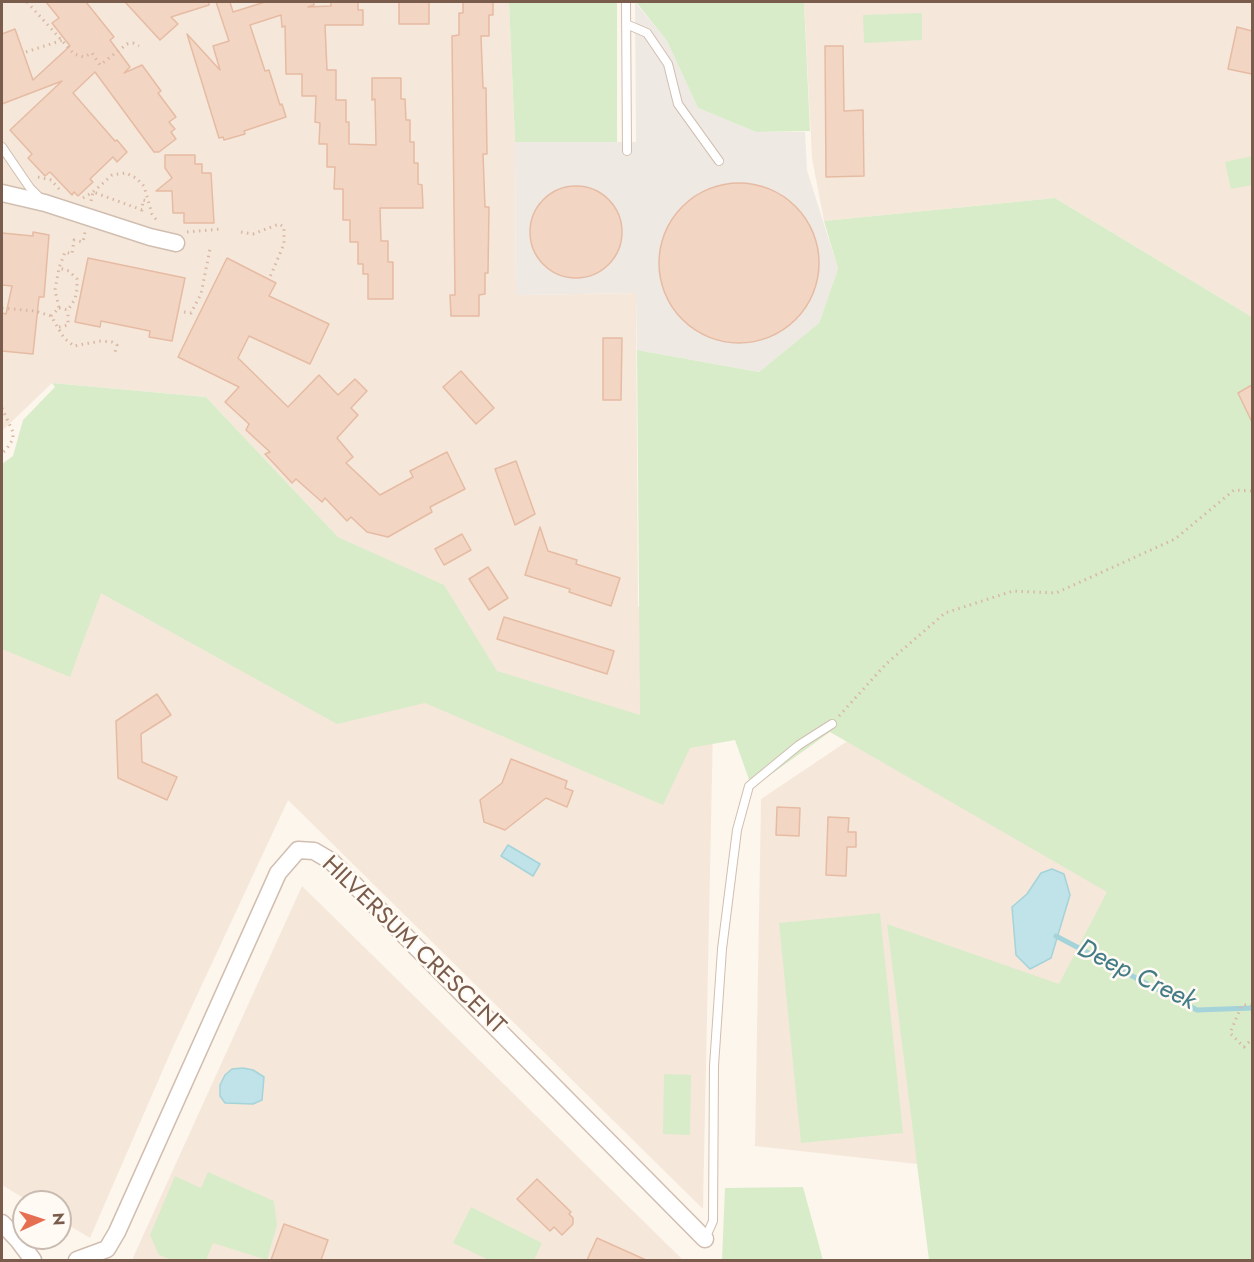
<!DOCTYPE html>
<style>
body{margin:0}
#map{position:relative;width:1254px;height:1262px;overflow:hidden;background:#fdf6ec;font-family:Jost,sans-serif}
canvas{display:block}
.frame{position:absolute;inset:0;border:3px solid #7a5c4d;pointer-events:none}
.north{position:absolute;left:12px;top:1190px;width:60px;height:60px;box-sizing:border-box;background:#fffaf3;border:2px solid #cabbb1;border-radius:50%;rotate:87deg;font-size:16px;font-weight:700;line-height:24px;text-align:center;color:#7a5c4d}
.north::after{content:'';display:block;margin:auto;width:21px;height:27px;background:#e76f51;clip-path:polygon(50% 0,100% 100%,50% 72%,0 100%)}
</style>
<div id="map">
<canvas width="1254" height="1262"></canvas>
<div class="frame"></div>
<div class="north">N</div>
</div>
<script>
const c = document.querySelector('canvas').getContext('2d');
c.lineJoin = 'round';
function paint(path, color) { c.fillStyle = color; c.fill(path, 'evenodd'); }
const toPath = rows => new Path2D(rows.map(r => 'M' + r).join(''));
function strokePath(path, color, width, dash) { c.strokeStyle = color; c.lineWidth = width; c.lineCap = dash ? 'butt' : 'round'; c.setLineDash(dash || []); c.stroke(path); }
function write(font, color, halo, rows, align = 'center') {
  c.font = font + ' Jost,sans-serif'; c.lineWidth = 5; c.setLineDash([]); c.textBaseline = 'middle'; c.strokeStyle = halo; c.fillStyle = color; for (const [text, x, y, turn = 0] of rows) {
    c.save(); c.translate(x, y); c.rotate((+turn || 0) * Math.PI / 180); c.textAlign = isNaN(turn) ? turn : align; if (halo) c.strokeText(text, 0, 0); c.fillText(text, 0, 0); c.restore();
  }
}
paint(toPath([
 [2,2,509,2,515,142,516,295,636,293,638,606,715,631,703,1209,288,800,172,1049,90,1238,60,1220,60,1202,30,1202,2,1185,2,538,381,557,338,537,206,397,52,383,2,431],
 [804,2,1252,2,1252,317,1055,198,824,221,812,158],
 [852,738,1223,948,1196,1195,755,1146,761,799],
 [302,886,683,1260,132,1260]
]), '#f5e8da');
paint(toPath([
 [635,2,667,41,698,108,756,132,805,132,807,170,838,269,819,323,759,372,637,350,636,293,516,295,515,142,636,142]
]), '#efe9e4');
paint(toPath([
 [509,2,617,2,617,142,515,142],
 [636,2,804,2,810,131,756,132,698,108,667,41],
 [922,13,922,40,864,43,863,15],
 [1252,156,1252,185,1231,189,1225,162],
 [1055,198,1252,317,1252,1260,929,1260,887,924,1059,984,1107,892,830,732,752,788,735,740,690,748,663,805,425,703,337,724,101,593,70,677,2,649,2,464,13,456,23,420,55,387,52,383,206,397,338,537,444,585,497,671,640,715,637,350,759,372,819,323,838,269,824,221],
 [880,913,903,1133,801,1143,779,923],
 [664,1074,691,1075,690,1135,663,1134],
 [208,1172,274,1201,277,1225,267,1260,213,1243,206,1260,172,1260,159,1255,150,1235,175,1176,201,1188],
 [803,1187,823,1260,722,1260,725,1188],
 [471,1207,542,1243,534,1260,489,1260,453,1243]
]), '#d8ecc9');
const water = toPath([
 [508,845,540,864,533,876,501,856,508,845],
 [1052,869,1064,874,1070,895,1051,958,1030,969,1016,955,1012,907,1027,894,1041,873,1052,869],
 [243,1068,253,1070,264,1077,262,1100,253,1104,225,1103,220,1096,220,1085,225,1075,232,1069,243,1068]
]);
paint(water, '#bfe3e8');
strokePath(water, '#a5d3da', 1.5);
strokePath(toPath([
 [1056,936,1197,1010,1252,1008]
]), '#a5d3da', 5);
const building = toPath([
 [46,2,86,2,114,37,110,40,130,67,124,73,142,65,161,91,158,93,176,117,169,122,175,129,171,132,176,139,159,152,154,152,95,72,73,93,115,141,117,140,127,152,117,162,113,157,90,179,93,182,78,196,74,192,72,195,50,172,45,176,28,158,32,154,10,130,62,81,2,104,2,34,15,29,33,80,70,46,52,23,59,18,46,2],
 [125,2,209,2,209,5,171,17,178,24,160,40,125,2],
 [216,2,230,2,233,12,265,2,314,2,314,5,308,7,331,6,331,2,358,2,358,10,363,10,363,25,325,25,327,70,336,70,336,100,346,100,346,122,349,122,349,144,376,145,375,99,372,100,372,78,401,78,401,99,405,99,406,120,410,120,410,142,414,142,414,163,418,163,418,184,422,185,423,208,380,208,381,241,388,241,388,262,393,262,393,299,368,299,368,274,363,274,363,264,358,264,358,242,350,242,350,220,343,220,343,189,334,189,335,167,327,167,327,144,319,144,320,123,315,122,316,96,302,96,302,74,286,74,285,26,282,27,281,15,250,25,265,71,269,70,280,105,282,104,286,117,244,131,245,134,224,140,223,137,219,138,187,34,220,70,213,46,229,41,216,2],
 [399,2,429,2,429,24,399,24,399,2],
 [463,2,493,2,493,15,489,15,489,36,481,36,483,88,486,88,487,154,483,154,485,207,489,207,488,273,485,273,485,294,479,295,479,316,451,316,450,295,455,295,452,36,459,35,459,13,463,13,463,2],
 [1237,27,1252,31,1252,74,1228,69,1237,27],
 [825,46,843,46,844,111,863,110,864,176,826,177,825,46],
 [165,155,195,155,195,164,202,164,202,173,211,173,214,223,184,223,184,213,173,213,172,191,156,191,172,178,165,168,165,155],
 '659 263a80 80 0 1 1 160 0a80 80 0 1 1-160 0Z',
 '530 232a46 46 0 1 1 92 0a46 46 0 1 1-92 0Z',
 [33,232,49,235,44,297,39,297,33,354,2,351,2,313,6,314,12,286,2,285,2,233,33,236,33,232],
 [88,258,185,278,172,341,149,337,150,331,101,321,100,327,75,322,88,258],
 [227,258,276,283,269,296,329,324,310,364,249,336,238,358,288,407,319,375,338,395,355,379,367,391,351,408,358,415,337,438,353,457,346,463,380,495,413,477,410,471,447,452,465,489,430,507,432,512,388,537,367,532,351,517,347,521,325,498,322,502,296,479,292,483,265,454,270,452,246,430,249,424,225,402,239,387,178,357,227,258],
 [603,338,622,338,621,400,603,400,603,338],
 [461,371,494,408,476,424,443,387,461,371],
 [1252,385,1252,422,1238,393,1252,385],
 [516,461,535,514,515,525,495,469,516,461],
 [540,527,548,551,577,560,576,564,620,578,611,606,569,592,570,589,525,575,540,527],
 [462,534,471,550,444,565,435,549,462,534],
 [488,567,508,598,489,610,469,579,488,567],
 [504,617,614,651,607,674,497,639,504,617],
 [157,694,171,715,141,734,142,762,177,777,167,800,118,778,116,721,157,694],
 [511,759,567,781,565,788,573,791,567,807,546,798,505,830,484,822,480,800,502,783,511,759],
 [777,807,800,808,799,836,776,835,777,807],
 [828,817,849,818,848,832,856,832,856,847,847,847,846,876,826,875,828,817],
 [537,1179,571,1212,569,1214,573,1218,573,1224,562,1235,554,1227,550,1231,517,1199,537,1179],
 [284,1224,328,1240,321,1260,271,1260,284,1224],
 [597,1238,646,1260,587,1260,597,1238]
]);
paint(building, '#f3d5c3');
strokePath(building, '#e6bba3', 1.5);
const service = toPath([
 [626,2,627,151],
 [626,24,647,33,668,64,678,104,719,161],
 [2,147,30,188,41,199],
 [705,1239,713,1221,714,1066,722,949,737,830,749,786,799,745,832,724]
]);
const minor = toPath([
 [2,193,45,203,150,237,176,243],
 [2,1223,18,1240,33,1260],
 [77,1260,107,1249,117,1232,278,873,298,850,314,851,331,861,705,1239]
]);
strokePath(service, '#d1beb0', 10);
strokePath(minor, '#d1beb0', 19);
strokePath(toPath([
 [27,2,74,54,84,57,92,53,100,65,127,44,133,43,139,46],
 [26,52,63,40],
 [38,177,51,180,60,190],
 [83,198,93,192,112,175,126,173,136,178,144,186,152,214,158,222],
 [91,201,93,192,142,210,143,200,147,201],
 [187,232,221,229],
 [241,232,253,234,279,224,284,227,284,244,270,277],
 [2,308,35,311,51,316,64,338,74,346,101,341,112,342,117,345,115,352],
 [59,308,68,310,75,299,77,289,77,279,69,271,59,268],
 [184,312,191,313,201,294,210,249],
 [51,316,59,308,55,290,59,268,65,252,72,254,74,240,83,242,85,232],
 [59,327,68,325,68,310],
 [2,408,13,432,13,439,6,450,2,453],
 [839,716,886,664,945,613,1013,591,1056,593,1175,539,1234,490,1252,491],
 [1252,1005,1242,1005,1230,1033,1244,1047,1252,1039]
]), '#d9b8a5', 3, [1.5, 4.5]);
strokePath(service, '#fff', 8);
strokePath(minor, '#fff', 16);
write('24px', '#7a5c4d', '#fffaf3', [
 ["HILVERSUM CRESCENT",413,946,44]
]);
write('italic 26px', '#437c86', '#fffaf3', [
 ["Deep Creek",1136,976,26]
]);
</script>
